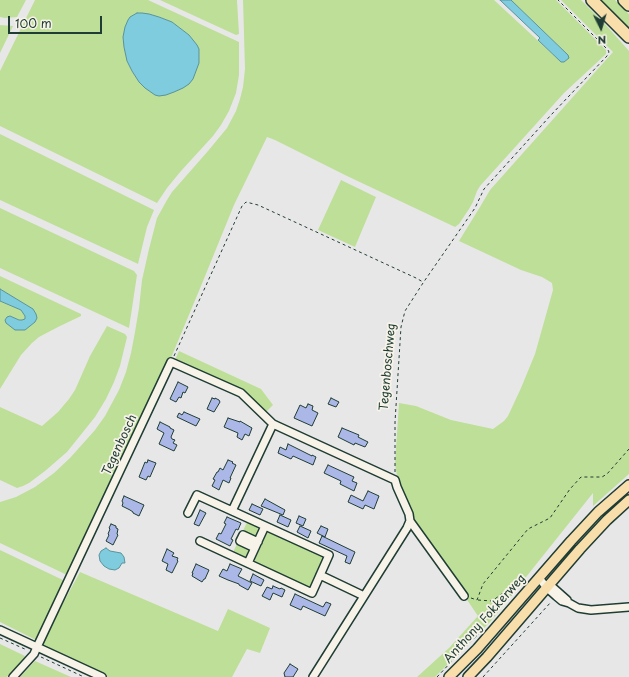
<!DOCTYPE html>
<style>
body{margin:0}
#map{position:relative;width:629px;height:677px;overflow:hidden;background:#e8e7e8;font-family:"Playpen Sans",sans-serif}
canvas{display:block}
.north{position:absolute;left:581px;top:8px;width:40px;height:40px;-webkit-text-stroke:3px #f7f3e8;paint-order:stroke;rotate:175deg;font-size:11px;font-weight:700;line-height:16px;text-align:center;color:#1f3d34}
.north::after{content:'';display:block;margin:auto;width:14px;height:18px;background:#1f3d34;clip-path:polygon(50% 0,100% 100%,50% 72%,0 100%)}
.scale{position:absolute;left:8px;top:16px;width:94px;height:18px;box-sizing:border-box;border:2px solid #1f3d34;border-top:0;padding-left:5px;font-size:12px;line-height:14px;white-space:nowrap;color:#1f3d34;-webkit-text-stroke:3px #f7f3e8;paint-order:stroke}
</style>
<div id="map">
<canvas width="629" height="677"></canvas>
<div class="north">N</div>
<div class="scale">100 m</div>
</div>
<script>
const c = document.querySelector('canvas').getContext('2d');
c.lineJoin = 'round';
function paint(path, color) { c.fillStyle = color; c.fill(path, 'evenodd'); }
const toPath = rows => new Path2D(rows.map(r => 'M' + r).join(''));
function strokePath(path, color, width, dash) { c.strokeStyle = color; c.lineWidth = width; c.lineCap = dash ? 'butt' : 'round'; c.setLineDash(dash || []); c.stroke(path); }
function write(font, color, halo, rows, align = 'center') {
  c.font = font + ' "Playpen Sans",sans-serif'; c.lineWidth = 3.5; c.setLineDash([]); c.textBaseline = 'middle'; c.strokeStyle = halo; c.fillStyle = color; for (const [text, x, y, turn = 0] of rows) {
    c.save(); c.translate(x, y); c.rotate((+turn || 0) * Math.PI / 180); c.textAlign = isNaN(turn) ? turn : align; if (halo) c.strokeText(text, 0, 0); c.fillText(text, 0, 0); c.restore();
  }
}
paint(toPath([
 [0,0,26,0,17,17,5,18,0,17],
 [35,0,148,0,239,42,239,75,236,93,229,111,221,125,213,136,181,171,167,188,157,203,0,126,0,71],
 [137,13,142,13,159,17,172,22,189,35,199,49,199,63,139,82,132,71,127,61],
 [160,0,237,0,239,34,236,35],
 [243,0,494,0,561,62,564,62,568,55,511,0,556,0,606,50,606,54,564,93,480,186,477,191,473,202,469,209,459,224,455,227,347,176,275,140,267,137,234,205,201,286,168,365,67,575,0,543,0,502,16,497,35,487,54,473,70,458,95,430,105,416,119,390,126,372,131,353,135,332,139,308,142,280,149,249,157,218,167,200,172,192,208,151,227,128,236,111,240,99,243,87,245,69],
 [561,0,581,0,605,24,629,51,629,474,593,506,593,493,491,621,435,677,417,677,449,648,478,616,413,520,404,498,397,476,395,464,399,403,416,406,451,420,493,429,504,421,508,416,521,388,535,354,553,290,552,283,542,277,521,270,459,241,480,207,490,190,613,52],
 [601,0,615,0,629,14,629,28],
 [0,25,13,26,0,53],
 [0,134,154,210,147,227,138,264,136,263,0,200],
 [341,180,376,197,355,247,318,230],
 [0,208,134,271,137,275,129,328,0,268],
 [0,276,81,314,81,316,58,327,39,337,32,343,21,355,0,389,0,301,21,310,25,316,25,319,22,320,19,320,10,316,7,317,5,320,30,326,35,322,37,318,33,309,0,289],
 [107,326,125,334,127,337,120,366,114,382,106,399,95,417,67,452,45,471,29,483,23,486,17,488,0,480,0,407,42,426,58,412,69,399,75,390,90,356],
 [179,351,261,389,273,405,265,413,242,390,175,360],
 [248,520,259,526,261,530,258,537,255,538,242,533],
 [269,532,323,557,324,560,311,587,309,588,255,563,255,559,267,533],
 [238,542,251,547,251,550,248,557,244,559,232,554],
 [0,550,65,581,38,641,0,622],
 [80,572,218,631,228,609,270,628,260,653,247,649,232,677,107,677,44,648,42,642],
 [0,644,25,656,24,658,7,677,0,677],
 [35,661,71,677,20,677]
]), '#bedf98');
const water = toPath([
 [500,0,511,0,568,55,569,58,564,62,561,62,538,40,540,38,500,0],
 [137,13,142,13,149,14,159,17,172,22,189,35,197,45,199,49,199,63,193,79,189,84,183,88,174,92,166,95,159,96,155,95,145,88,139,82,132,71,127,61,124,47,123,37,125,27,128,20,130,17,137,13],
 [0,289,33,309,36,314,37,318,35,322,25,330,15,330,6,323,5,320,7,317,10,316,19,320,22,320,25,319,25,316,21,310,0,301,0,289],
 [106,548,110,551,121,553,124,557,125,563,122,563,119,568,115,570,109,569,104,566,100,561,99,555,101,551,106,548]
]);
paint(water, '#7fccdf');
strokePath(water, '#59939b', 1);
const building = toPath([
 [178,382,188,387,185,393,183,392,181,398,179,397,176,402,170,399,178,382],
 [212,398,215,399,215,398,219,400,220,402,214,412,207,409,212,398],
 [331,398,339,402,336,407,328,404,331,398],
 [308,404,313,406,312,410,318,413,312,426,294,418,300,405,306,408,308,404],
 [184,412,200,419,196,426,177,417,179,413,182,415,184,412],
 [228,418,240,422,240,421,252,428,249,436,245,434,242,440,237,437,238,433,224,427,228,418],
 [160,422,170,427,170,428,174,430,171,437,172,439,175,440,173,443,177,445,174,451,159,444,164,433,157,429,160,422],
 [342,428,359,435,358,437,368,442,365,447,355,443,354,445,338,437,342,428],
 [288,444,312,456,312,455,316,457,313,465,293,456,291,459,278,453,280,447,286,450,288,444],
 [148,460,156,463,150,477,148,476,146,480,139,477,145,462,147,463,148,460],
 [228,460,233,462,232,463,236,465,230,478,231,478,229,483,223,480,219,490,212,486,215,480,213,479,217,472,218,472,220,468,223,470,228,460],
 [328,465,354,477,352,481,357,483,354,491,340,484,341,481,324,473,328,465],
 [368,491,379,496,374,509,365,505,363,509,348,502,351,495,363,501,368,491],
 [124,496,144,505,139,516,133,513,133,512,130,510,122,506,123,503,122,501,124,496],
 [265,499,285,510,283,515,261,506,265,499],
 [252,504,263,509,260,515,249,510,252,504],
 [200,510,206,513,199,526,194,524,200,510],
 [280,515,291,520,288,527,277,522,280,515],
 [299,516,306,519,303,526,296,523,299,516],
 [227,517,241,523,238,530,236,529,231,539,233,540,230,546,216,539,219,533,221,534,226,524,224,523,227,517],
 [111,524,116,526,116,528,118,529,117,534,118,535,113,545,106,541,109,535,108,534,110,529,109,528,111,524],
 [300,526,311,531,308,538,297,532,300,526],
 [321,526,328,529,325,537,317,533,321,526],
 [322,536,355,552,350,564,345,562,347,556,319,543,322,536],
 [167,549,174,553,172,556,178,558,177,560,178,561,172,573,166,570,168,564,162,561,167,549],
 [196,564,209,570,205,579,204,579,202,582,192,576,193,573,192,573,196,564],
 [230,564,242,569,238,576,252,583,248,590,239,585,239,584,228,580,219,576,223,569,227,571,230,564],
 [253,574,264,580,261,586,250,581,253,574],
 [273,586,280,589,281,588,285,590,282,597,273,593,270,600,262,596,267,587,272,589,273,586],
 [295,594,323,607,326,602,331,604,325,616,303,606,301,610,290,605,295,594],
 [290,664,298,669,293,677,285,677,284,673,290,664]
]);
paint(building, '#abb7e7');
strokePath(building, '#1f3d34', 1);
const minor = toPath([
 [232,511,273,424,395,480,397,487,409,514,410,521,407,528,313,677],
 [188,513,197,495,329,555,312,593,200,541],
 [410,521,464,596],
 [255,548,240,541,243,535,258,542],
 [248,563,265,526],
 [320,575,364,596],
 [539,578,547,588,556,596,562,601,569,603,578,608,591,610,629,607],
 [549,584,567,600],
 [0,630,102,677],
 [13,677,34,654,37,647,171,362,241,393,273,424]
]);
const major = toPath([
 [449,677,477,649,571,541,598,512,629,485],
 [468,677,487,657,580,549,607,520,629,500]
]);
const highway = toPath([
 [592,0,629,37],
 [624,0,629,5]
]);
strokePath(minor, '#1f3d34', 10);
strokePath(major, '#1f3d34', 12);
strokePath(highway, '#1f3d34', 14);
strokePath(toPath([
 [174,356,242,206,246,202,258,205,416,278,423,282],
 [395,472,395,422,401,327,405,311,423,283,475,208,484,189,551,115,607,56,609,52,608,50,558,0],
 [471,598,477,600,483,584,528,529,550,518,570,489,581,477,602,477,607,474,629,449],
 [478,600,492,601,506,591,512,595],
 [0,638,27,650],
 [41,657,84,677],
 [437,677,469,643,482,631],
 [483,677,551,602]
]), '#1f3d34', 1, [3, 3]);
strokePath(minor, '#f7f3e8', 7);
strokePath(major, '#f8deab', 9);
strokePath(highway, '#f8deab', 11);
write('12px', '#1f3d34', '#f7f3e8', [
 ["Tegenboschweg",388,367,-85],
 ["Tegenbosch",120,445,-65],
 ["Anthony Fokkerweg",485,619,-48]
]);
</script>
